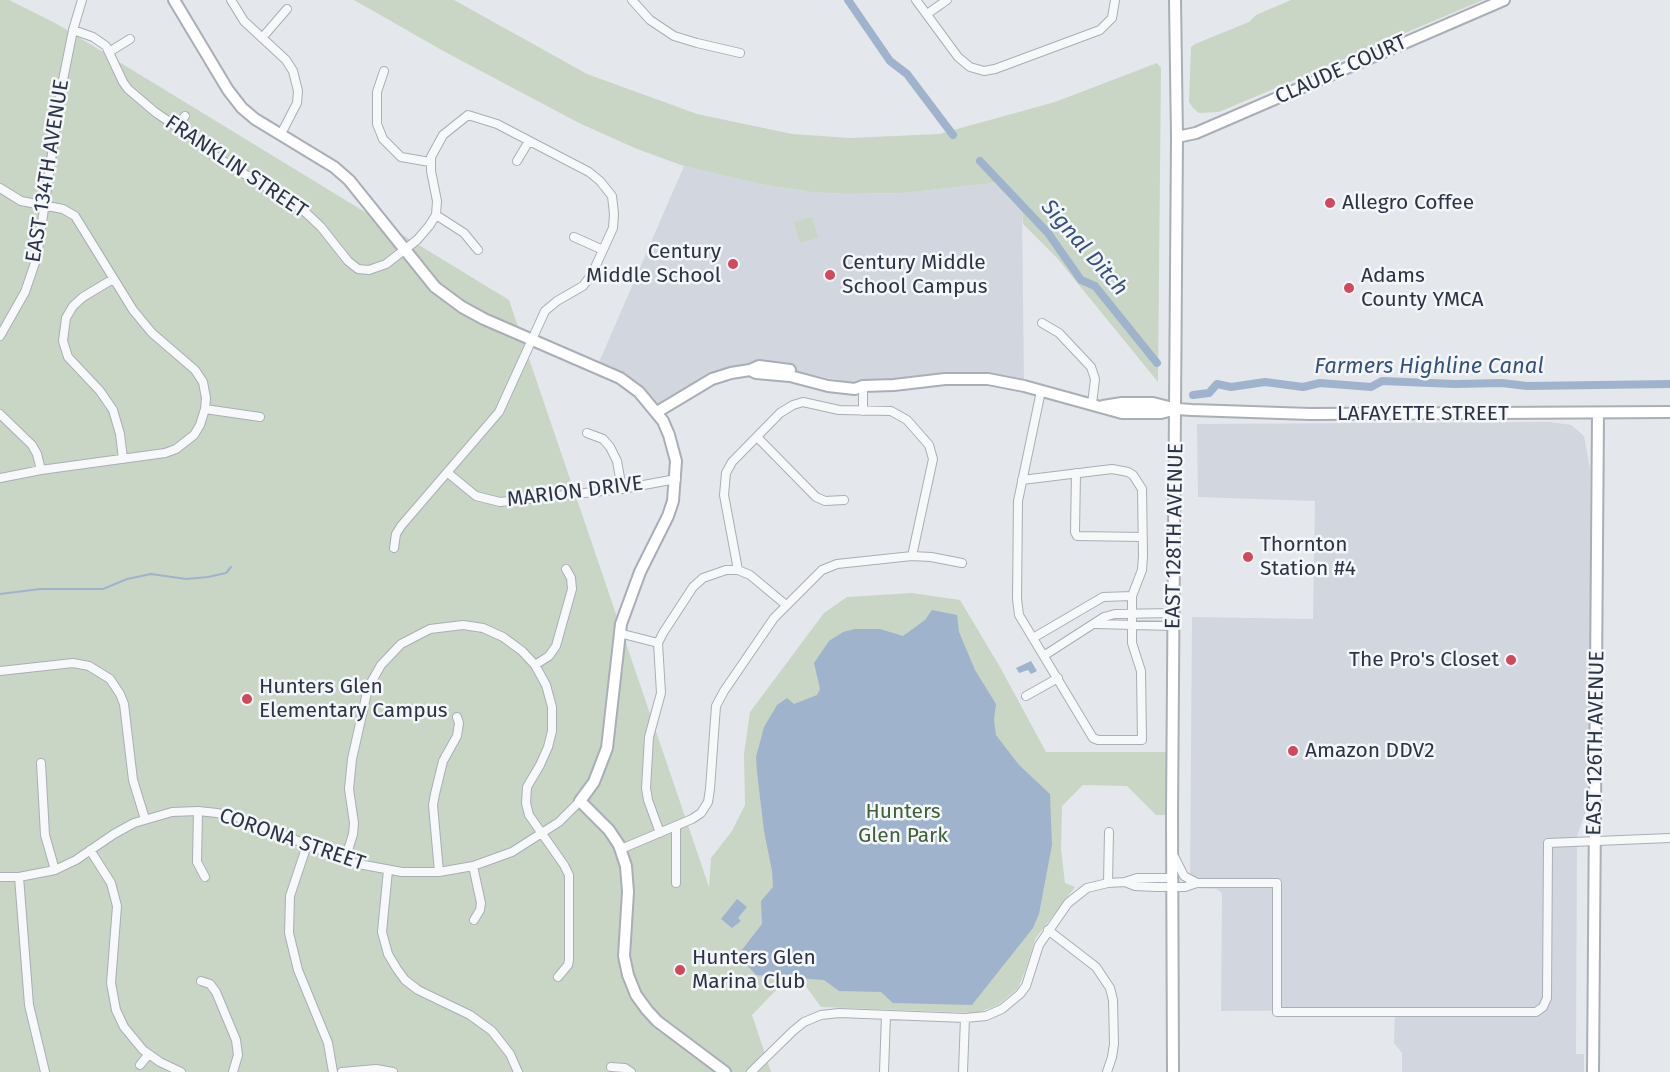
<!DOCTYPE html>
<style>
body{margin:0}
canvas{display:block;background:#e4e7ec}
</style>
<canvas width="1670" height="1072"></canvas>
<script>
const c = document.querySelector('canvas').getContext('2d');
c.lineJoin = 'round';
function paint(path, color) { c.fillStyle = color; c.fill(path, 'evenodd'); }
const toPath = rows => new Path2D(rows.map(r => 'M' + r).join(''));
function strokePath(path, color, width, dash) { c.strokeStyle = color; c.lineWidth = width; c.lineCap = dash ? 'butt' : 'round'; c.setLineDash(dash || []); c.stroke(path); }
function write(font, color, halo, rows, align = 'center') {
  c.font = font + ' "Fira Sans",sans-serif'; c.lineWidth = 5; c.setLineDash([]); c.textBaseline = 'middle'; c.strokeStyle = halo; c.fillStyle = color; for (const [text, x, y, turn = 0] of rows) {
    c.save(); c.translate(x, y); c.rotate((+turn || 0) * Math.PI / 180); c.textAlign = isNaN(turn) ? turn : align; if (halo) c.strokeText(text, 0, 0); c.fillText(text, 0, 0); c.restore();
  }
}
paint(toPath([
 [684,166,760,184,811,192,847,194,902,193,995,183,1022,210,1024,386,1007,382,863,386,784,368,739,371,657,412,597,367],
 [1550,422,1571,425,1584,436,1590,469,1590,782,1588,805,1577,836,1576,1054,1584,1054,1584,1072,1402,1072,1402,1053,1394,1043,1395,1010,1221,1011,1222,895,1221,892,1216,889,1190,888,1192,617,1313,619,1315,501,1198,497,1197,424]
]), '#d2d6de');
paint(toPath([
 [0,0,9,0,57,24,509,300,709,887,711,858,732,831,745,805,744,754,750,712,824,613,847,597,912,593,960,600,1000,667,1046,752,1172,752,1172,815,1156,815,1127,786,1083,785,1062,806,1061,849,1065,883,1075,887,1035,939,1027,966,1018,988,998,1005,977,1013,821,1007,805,985,783,983,752,1015,771,1072,0,1072],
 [354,0,454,0,587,74,697,114,792,134,850,138,939,134,1055,102,1157,63,1161,68,1158,382,1057,258,1023,224,1022,210,995,183,902,193,847,194,811,192,760,184,684,166,637,149,579,123,447,53],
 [1291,0,1483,0,1219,112,1199,113,1193,108,1189,102,1191,47,1195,44,1249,22,1256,15],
 [812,217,818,238,800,243,794,222]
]), '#c9d6c5');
paint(toPath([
 [932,610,957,615,959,632,975,670,996,704,994,720,996,735,1019,765,1050,794,1052,845,1039,914,1033,928,972,1005,893,1003,881,992,839,991,824,980,756,975,738,955,762,924,761,901,773,887,772,871,764,831,757,772,756,757,764,727,777,705,787,698,794,704,817,695,820,689,814,663,829,641,843,632,855,629,880,629,903,636,925,620],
 [1031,661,1037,671,1031,674,1028,670,1019,673,1016,668],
 [737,899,747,907,738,918,741,921,732,928,721,919]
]), '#9fb4cc');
strokePath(toPath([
 [0,594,40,589,103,589,127,579,151,574,186,579,208,577,226,573,231,567]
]), '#9fb4cc', 2);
strokePath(toPath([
 [848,0,890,61,907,74,953,135],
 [980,161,1048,233,1081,280,1095,286,1157,363],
 [1193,395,1209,393,1217,384,1231,387,1265,382,1303,387,1320,383,1371,387,1382,381,1455,384,1502,383,1527,386,1670,384]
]), '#9fb4cc', 8);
const street = toPath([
 [231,0,244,21,286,60,293,71,298,91,297,103,281,134],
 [632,0,650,20,674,36,697,43,740,53],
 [916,0,958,57,970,67,984,71,995,69,1100,30,1112,18,1115,0],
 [927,14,947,0],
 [73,30,93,37,106,46,123,82,128,89,155,112,196,140,213,155,302,209,321,227,348,261,358,269,369,270,386,264,417,240,429,226,436,215,437,201,431,171,431,157,443,135,468,115,497,124,589,172,600,181,612,196,614,214,613,228,592,274,583,286,557,301,545,311,499,412,401,526,396,534,394,548],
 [262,38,287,9],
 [109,52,130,39],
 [384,71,377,92,377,124,383,139,401,157,430,162],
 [177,126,185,116],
 [517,161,529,141],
 [0,188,21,201,63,209,75,216,133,310,152,333,195,370,203,382,206,398,205,409,200,425,194,435,176,449,165,453,41,470,0,478],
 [436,215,464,233,478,250],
 [574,237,603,250],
 [113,279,83,297,73,306,66,318,63,341,68,357,100,391,113,410,120,434,123,459],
 [1042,323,1059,333,1091,367,1095,379,1092,404],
 [0,336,25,292,37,257,62,85,73,30,82,0],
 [863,386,863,411],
 [205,409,260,417],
 [0,414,32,445,37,454,41,470],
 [587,433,603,439,610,447,617,461,622,489],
 [757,437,816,497,825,501,844,500],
 [448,473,476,496,500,502,622,489,676,479],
 [1076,473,1075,532,1077,536,1143,537],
 [1022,480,1112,469,1128,472,1133,475,1142,489,1143,556,1142,570,1132,596,1132,643,1141,671,1142,740,1098,740,1093,738,1019,615,1017,599,1018,501,1041,391],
 [738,570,724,495,726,473,732,462,780,413,793,405,803,402,839,410,891,411,907,420,929,445,933,459,912,556],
 [1095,624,1173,626],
 [619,633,658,643],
 [1033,638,1103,597,1132,596],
 [1045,655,1104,617,1115,614,1173,613],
 [535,665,549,656,556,646,572,589,571,578,566,569],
 [0,671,73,663,89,666,110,679,120,694,124,704,133,780,145,819],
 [1026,696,1058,678],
 [41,763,45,835,55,870],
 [198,811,197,862,205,877],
 [676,826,676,883],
 [660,833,648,800,646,788,649,737,661,693,658,643,663,633,693,587,703,578,726,570,738,570,750,575,786,605],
 [307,845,290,896,289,933,298,970,328,1043,333,1072],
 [621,849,692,819,701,813,708,802,710,789,716,706,724,691,774,618,822,570,837,564,912,556,931,557,962,563],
 [90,850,111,883,117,906,111,983,116,1010,124,1027,143,1050,160,1062,181,1072],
 [1175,858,1184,876,1197,883],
 [345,860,353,834,354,823,349,789,352,759,368,688,381,665,401,644,430,629,463,625,483,628,503,637,522,651,535,665,546,685,552,707,552,731,548,747,540,765,527,787,526,803,529,815,564,865,569,875,569,960,568,965,558,977],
 [473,866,481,903,480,910,474,920],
 [388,870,382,932,388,954,397,969,405,980,418,990,470,1015,492,1031,510,1054,518,1072],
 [439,872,433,805,435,794,443,761,457,736,459,723,457,717],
 [0,877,19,877,55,870,76,860,114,834,134,823,172,812,198,811,217,813,240,818,353,863,402,872,439,872,473,866,512,852,559,822,580,801],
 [19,877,29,1005,45,1072],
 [1125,882,1137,878,1172,878],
 [1108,883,1109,832],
 [1048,930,1096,967,1110,988,1113,1000,1114,1044,1112,1057,1107,1072],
 [201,981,210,984,216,992,236,1040,238,1055,233,1072],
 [140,1065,148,1055],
 [611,1067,625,1068,631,1072],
 [342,1072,376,1069,393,1072],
 [751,1072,793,1031,804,1022,821,1015,839,1013,965,1018,986,1016,1002,1009,1020,994,1026,986,1039,945,1068,903,1087,888,1108,883,1125,882,1135,886,1156,887,1185,887,1197,883,1277,883,1277,1012,1536,1012,1543,1007,1547,998,1548,843,1670,838],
 [884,1072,886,1015],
 [963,1072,965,1018]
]);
const secondary = toPath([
 [174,0,228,90,242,108,255,119,334,167,349,180,435,287,462,307,484,319,620,378,639,392,663,421,669,435,676,461,673,501,668,516,640,572,621,624,607,748,594,782,580,801,609,830,619,845,626,866,628,892,624,956,628,975,636,995,647,1010,657,1021,725,1072],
 [1177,137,1196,133,1504,0],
 [750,370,759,366,790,370],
 [1103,406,1122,403,1153,403,1177,409,1192,410,1310,414,1670,412],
 [657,412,712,379,731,373,750,370,756,373,790,376,828,386,855,389,863,386,894,385,945,379,988,379,1024,386,1122,413,1161,413,1177,409],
 [1173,1072,1172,815,1177,137,1175,0],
 [1593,1072,1598,414]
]);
strokePath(street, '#a9aeb7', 10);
strokePath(secondary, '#a9aeb7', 14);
strokePath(street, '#f7f8fa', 8);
strokePath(secondary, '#fff', 10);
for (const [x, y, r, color] of [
 [1330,203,6,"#d1495b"],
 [733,264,6,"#d1495b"],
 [830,275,6,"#d1495b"],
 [1349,288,6,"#d1495b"],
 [1248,557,6,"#d1495b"],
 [1511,660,6,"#d1495b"],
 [247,699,6,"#d1495b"],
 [1293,751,6,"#d1495b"],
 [680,970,6,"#d1495b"]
]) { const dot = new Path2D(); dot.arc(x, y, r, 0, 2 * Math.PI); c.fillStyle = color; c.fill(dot); strokePath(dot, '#f4f6f9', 2); }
write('21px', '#2b3445', '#f4f6f9', [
 ["CLAUDE COURT",1341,70,-24],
 ["FRANKLIN STREET",236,167,34],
 ["EAST 134TH AVENUE",48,171,-81],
 ["LAFAYETTE STREET",1423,414],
 ["MARION DRIVE",575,492,-7],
 ["EAST 128TH AVENUE",1175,536,-89],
 ["EAST 126TH AVENUE",1596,743,-89],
 ["CORONA STREET",292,840,19]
]);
write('21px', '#2b3445', '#f4f6f9', [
 ["Allegro Coffee",1342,203],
 ["Century",721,252,"right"],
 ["Middle School",721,276,"right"],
 ["Century Middle",842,263],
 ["School Campus",842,287],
 ["Adams",1361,276],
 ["County YMCA",1361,300],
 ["Thornton",1260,545],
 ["Station #4",1260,569],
 ["The Pro's Closet",1499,660,"right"],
 ["Hunters Glen",259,687],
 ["Elementary Campus",259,711],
 ["Amazon DDV2",1305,751],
 ["Hunters Glen",692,958],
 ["Marina Club",692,982]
], 'left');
write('21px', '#3f6138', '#f4f6f9', [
 ["Hunters",903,812],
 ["Glen Park",903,836]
]);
write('italic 22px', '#34527a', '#f4f6f9', [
 ["Signal Ditch",1084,248,49],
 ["Farmers Highline Canal",1429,367]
]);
</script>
